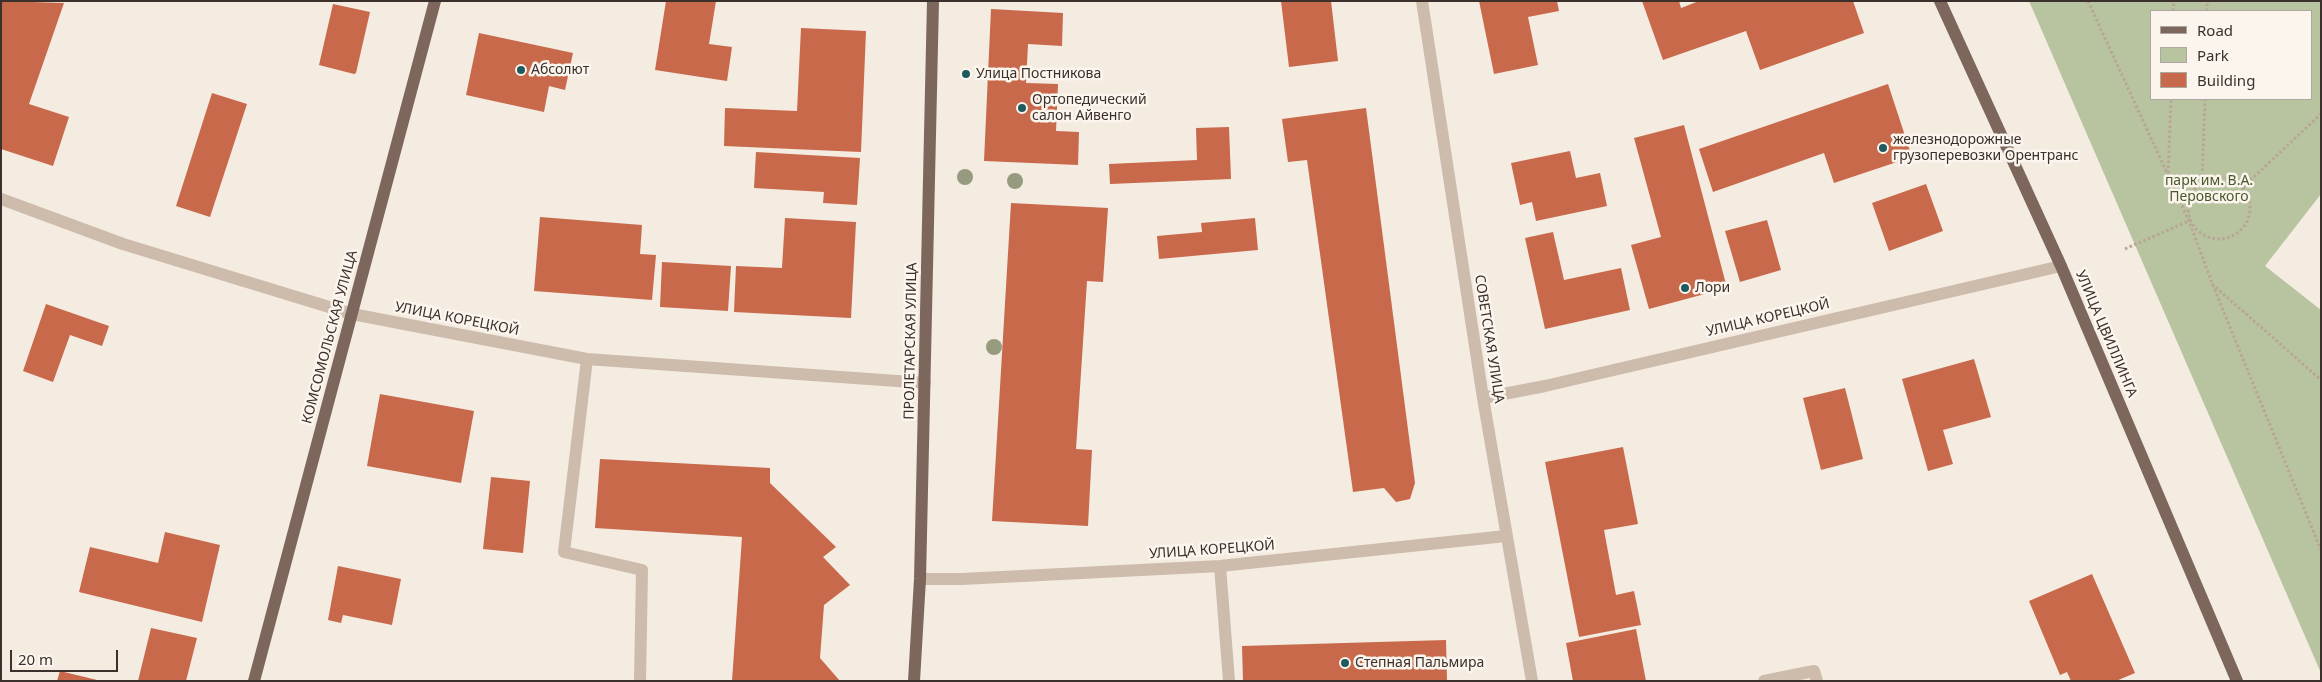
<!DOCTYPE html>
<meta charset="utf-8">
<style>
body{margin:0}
#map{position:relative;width:2322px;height:682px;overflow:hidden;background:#f4ebe1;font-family:"Noto Sans",sans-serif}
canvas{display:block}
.frame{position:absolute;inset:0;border:2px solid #3b302b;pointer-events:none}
.legend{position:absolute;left:2150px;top:10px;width:162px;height:90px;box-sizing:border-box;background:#fbf5ee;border:1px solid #aea6a0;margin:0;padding:6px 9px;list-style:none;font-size:15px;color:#3b302b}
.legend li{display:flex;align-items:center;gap:10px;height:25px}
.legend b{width:25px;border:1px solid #aea6a0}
.scale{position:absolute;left:10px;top:650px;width:108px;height:22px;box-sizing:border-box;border:2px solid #3b302b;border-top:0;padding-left:6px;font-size:15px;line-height:18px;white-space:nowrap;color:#3b302b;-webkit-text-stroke:4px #fbf5ee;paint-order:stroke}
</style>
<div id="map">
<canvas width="2322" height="682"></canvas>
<div class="frame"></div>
<ul class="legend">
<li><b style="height:6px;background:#7d675c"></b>Road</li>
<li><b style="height:14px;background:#b8c4a0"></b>Park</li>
<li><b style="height:14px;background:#c8694b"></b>Building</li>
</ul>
<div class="scale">20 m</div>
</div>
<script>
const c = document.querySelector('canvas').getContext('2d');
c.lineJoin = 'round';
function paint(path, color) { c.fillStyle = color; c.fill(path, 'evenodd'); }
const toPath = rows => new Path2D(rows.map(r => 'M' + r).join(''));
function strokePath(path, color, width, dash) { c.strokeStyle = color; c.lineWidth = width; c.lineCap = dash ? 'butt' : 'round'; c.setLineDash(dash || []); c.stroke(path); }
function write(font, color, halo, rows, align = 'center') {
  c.font = font + ' "Noto Sans",sans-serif'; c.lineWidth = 5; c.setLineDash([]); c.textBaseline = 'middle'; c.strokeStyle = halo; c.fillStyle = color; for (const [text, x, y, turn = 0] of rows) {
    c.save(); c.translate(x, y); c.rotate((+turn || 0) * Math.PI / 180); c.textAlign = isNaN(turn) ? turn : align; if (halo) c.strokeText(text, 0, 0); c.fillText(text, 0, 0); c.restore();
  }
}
paint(toPath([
 [2029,1,2321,1,2321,194,2265,266,2321,310,2321,673],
 [2151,11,2311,11,2311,99,2151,99]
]), '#b8c4a0');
paint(toPath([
 [1,1,64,3,29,104,69,117,53,166,1,149],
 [666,1,716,1,709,44,732,47,727,81,655,70],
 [1281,1,1331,1,1338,61,1289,67],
 [1479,1,1557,1,1559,11,1528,17,1538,65,1494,74],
 [1642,1,1679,1,1681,8,1699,1,1853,1,1864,33,1760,70,1746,31,1663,60],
 [333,4,370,12,356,73,354,74,319,65],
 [991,9,1063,13,1062,46,1028,44,1026,83,1058,84,1056,131,1079,132,1078,165,984,161],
 [801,28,866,31,861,152,724,146,725,108,797,111],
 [479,33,573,53,565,90,549,86,544,112,466,95],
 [1888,84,1912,157,1834,183,1824,153,1713,192,1699,149],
 [212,93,247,104,210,217,176,206],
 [1366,108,1415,483,1410,499,1396,502,1384,488,1353,492,1307,160,1288,162,1282,119],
 [1684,125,1727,288,1649,309,1631,245,1661,237,1634,138],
 [1229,127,1231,179,1110,184,1109,164,1197,160,1196,128],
 [1570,151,1576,178,1600,173,1607,206,1536,221,1532,202,1520,205,1511,163],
 [756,152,860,158,857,205,823,203,824,192,754,188],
 [1926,184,1943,231,1889,251,1872,203],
 [1011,203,1108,208,1103,282,1087,281,1076,449,1092,450,1088,526,992,521],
 [540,217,642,225,640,254,656,255,652,300,534,291],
 [785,218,856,222,851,318,734,312,736,266,782,268],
 [1255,218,1258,250,1159,259,1157,236,1202,232,1201,223],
 [1767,220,1781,270,1740,282,1725,231],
 [1553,232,1564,280,1621,268,1630,310,1545,329,1525,238],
 [662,262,731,266,728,311,660,307],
 [46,304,109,326,102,346,70,335,53,382,23,371],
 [1974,359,1991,417,1943,430,1953,464,1928,471,1902,379],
 [1845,388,1863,459,1821,470,1803,398],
 [380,394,474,411,461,483,367,466],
 [1623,447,1638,524,1604,530,1616,595,1634,591,1641,625,1579,637,1545,462],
 [600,459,770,468,770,483,836,547,823,557,850,585,824,605,820,658,840,681,732,681,742,537,595,528],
 [491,477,530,481,523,553,483,549],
 [165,532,220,545,202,622,79,592,90,547,158,563],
 [338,566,401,579,392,625,343,615,341,623,328,620],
 [2092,574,2135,673,2116,681,2071,681,2067,672,2060,675,2029,601],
 [151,628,197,638,186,681,138,681],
 [1636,629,1646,681,1573,681,1566,643],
 [1446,640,1447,681,1243,681,1242,646],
 [60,671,97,680,97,681,57,681]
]), '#c8694b');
strokePath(toPath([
 [2088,1,2189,221,2212,283,2321,550],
 [2173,11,2174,1],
 [2207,11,2207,1],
 '2188 208a31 31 0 1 1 62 0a31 31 0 1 1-62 0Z',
 [2168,178,2171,99],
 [2202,181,2205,99],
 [2243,187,2321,114],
 [2125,249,2189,221],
 [2212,284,2321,380]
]), '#b9a596', 3, [2.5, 2.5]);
strokePath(toPath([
 [1422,1,1483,398,1532,681],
 [1,199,123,244,352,314,587,359,925,383],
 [587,359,564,552,642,570,640,681],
 [1483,398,1545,386,2061,266],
 [1220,566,1229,681],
 [920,579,962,579,1220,566,1506,536],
 [1764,681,1814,671,1817,681]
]), '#cdbbac', 12);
strokePath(toPath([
 [1940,1,2061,266,2237,681],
 [254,681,435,1],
 [914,681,920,579,933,1]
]), '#7d675c', 12);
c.fillStyle = '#969b7f';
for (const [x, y] of [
 [965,177],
 [1015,181],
 [994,347]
]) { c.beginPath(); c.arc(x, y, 8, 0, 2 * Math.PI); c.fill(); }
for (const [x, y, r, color] of [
 [521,70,5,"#1f5a5e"],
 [966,74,5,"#1f5a5e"],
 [1022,108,5,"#1f5a5e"],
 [1883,148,5,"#1f5a5e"],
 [1685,288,5,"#1f5a5e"],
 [1345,663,5,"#1f5a5e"]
]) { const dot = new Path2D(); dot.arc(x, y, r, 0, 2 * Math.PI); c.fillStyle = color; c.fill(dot); strokePath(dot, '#fbf5ee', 2); }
write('14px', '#3b302b', '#fbf5ee', [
 ["Абсолют",531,70],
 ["Улица Постникова",976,74],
 ["Ортопедический",1032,100],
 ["салон Айвенго",1032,116],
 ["железнодорожные",1893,140],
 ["грузоперевозки Орентранс",1893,156],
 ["Лори",1695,288],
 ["Степная Пальмира",1355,663]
], 'left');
write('14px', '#4a5a2e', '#fbf5ee', [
 ["парк им. В.А.",2209,181],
 ["Перовского",2209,197]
]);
write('14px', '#3b302b', '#fbf5ee', [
 ["УЛИЦА КОРЕЦКОЙ",1768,318,-13],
 ["УЛИЦА КОРЕЦКОЙ",457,319,11],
 ["УЛИЦА ЦВИЛЛИНГА",2106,334,67],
 ["КОМСОМОЛЬСКАЯ УЛИЦА",330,337,-75],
 ["СОВЕТСКАЯ УЛИЦА",1489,339,81],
 ["ПРОЛЕТАРСКАЯ УЛИЦА",911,341,-89],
 ["УЛИЦА КОРЕЦКОЙ",1212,550,-4]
]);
</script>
